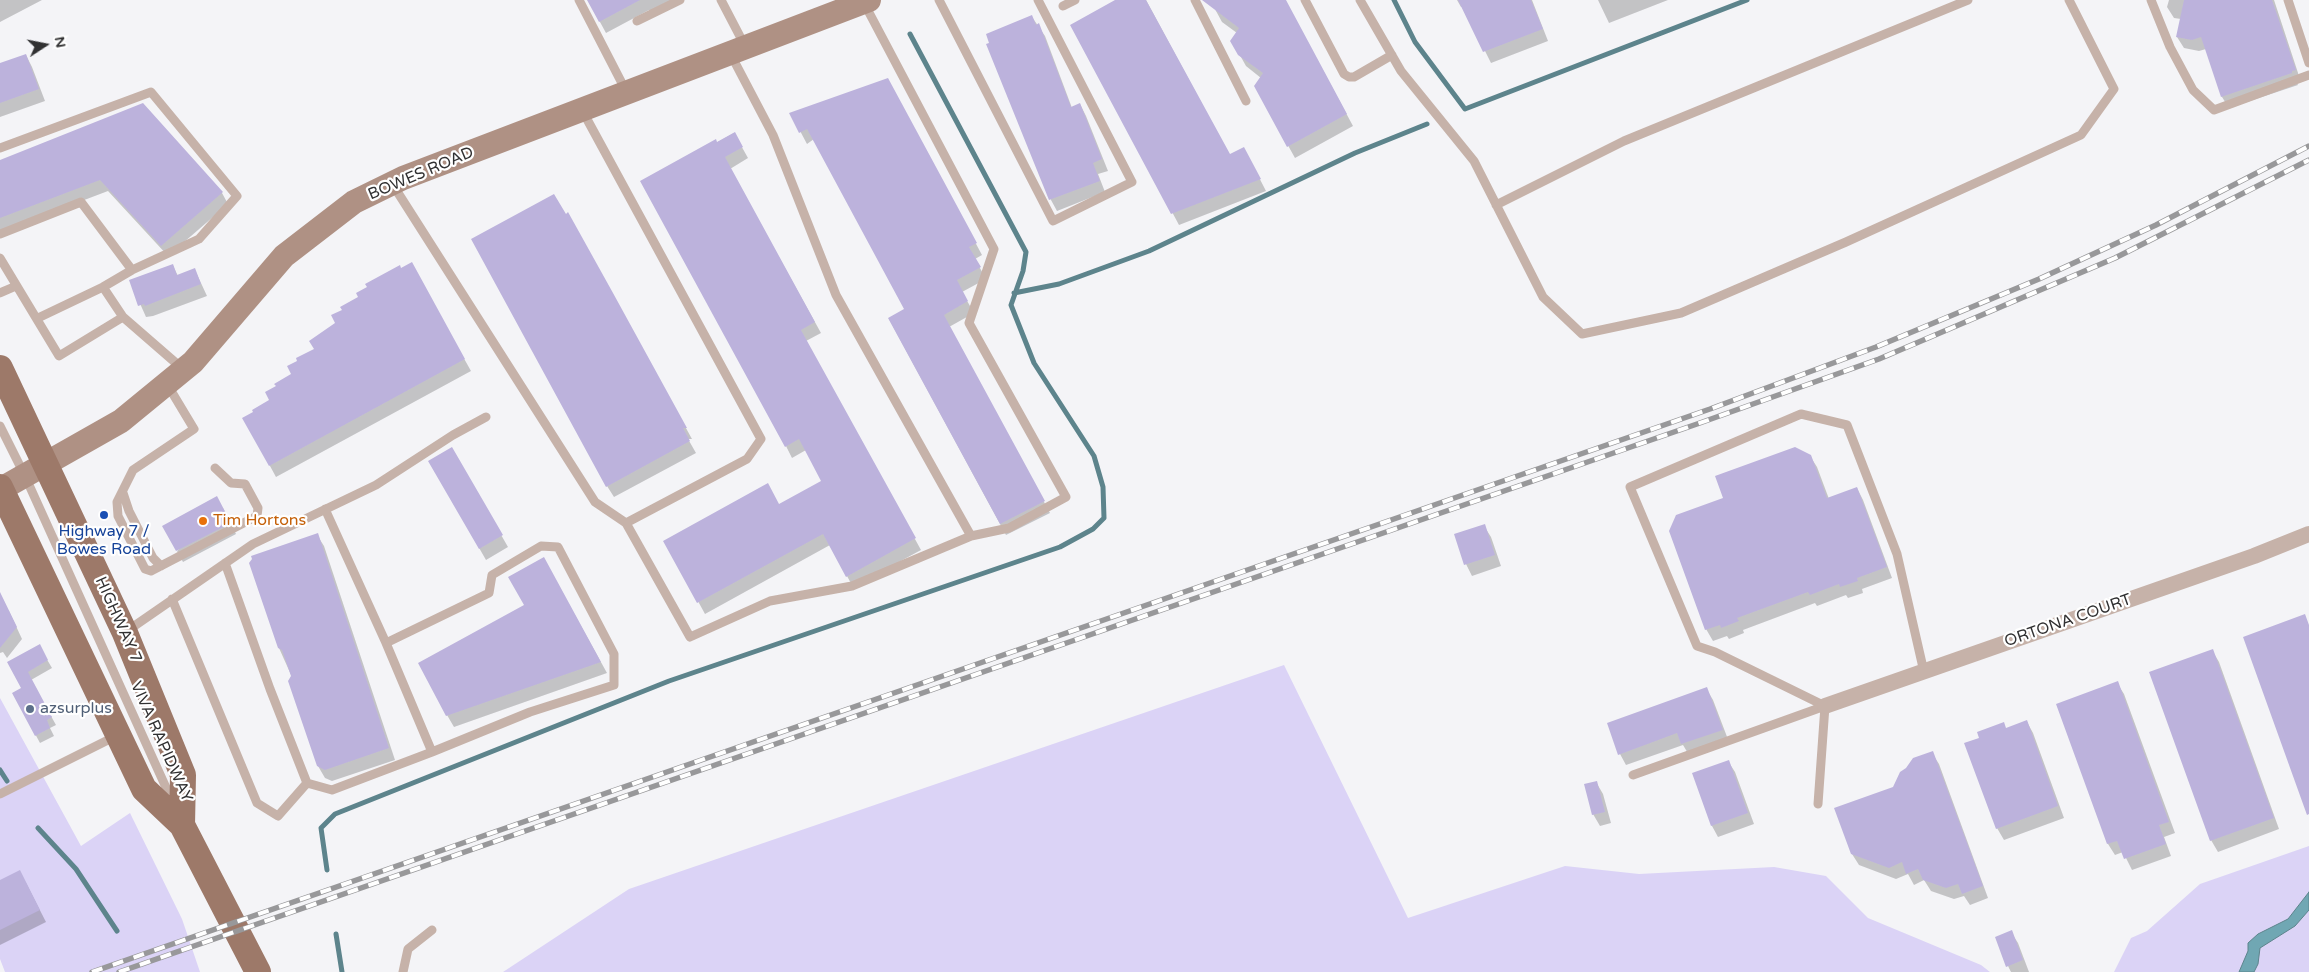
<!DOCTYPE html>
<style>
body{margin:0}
#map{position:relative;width:2309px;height:972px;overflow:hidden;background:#f4f4f7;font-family:"Varela Round",sans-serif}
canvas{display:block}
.north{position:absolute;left:20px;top:20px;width:50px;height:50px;-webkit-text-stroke:4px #fff;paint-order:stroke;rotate:79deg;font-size:14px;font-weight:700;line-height:20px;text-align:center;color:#313132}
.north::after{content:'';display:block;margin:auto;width:18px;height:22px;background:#313132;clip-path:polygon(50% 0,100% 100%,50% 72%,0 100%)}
</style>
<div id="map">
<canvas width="2309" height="972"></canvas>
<div class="north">N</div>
</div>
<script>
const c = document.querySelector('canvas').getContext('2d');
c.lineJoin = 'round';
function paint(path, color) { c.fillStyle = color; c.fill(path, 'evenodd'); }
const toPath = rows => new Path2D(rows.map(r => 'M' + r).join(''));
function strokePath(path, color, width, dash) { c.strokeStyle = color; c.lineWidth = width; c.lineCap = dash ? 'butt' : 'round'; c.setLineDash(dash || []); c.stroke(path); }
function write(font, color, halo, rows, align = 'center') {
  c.font = font + ' "Varela Round",sans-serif'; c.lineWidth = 4.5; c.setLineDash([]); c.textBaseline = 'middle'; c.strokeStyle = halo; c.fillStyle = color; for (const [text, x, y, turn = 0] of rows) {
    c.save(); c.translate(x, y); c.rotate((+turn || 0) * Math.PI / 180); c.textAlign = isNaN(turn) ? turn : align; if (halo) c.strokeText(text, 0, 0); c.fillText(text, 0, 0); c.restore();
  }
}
paint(toPath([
 [1284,665,1408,918,1565,866,1639,874,1774,867,1826,876,1868,918,1981,965,1990,972,503,972,629,889],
 [0,698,81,846,130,813,182,919,200,972,5,972,0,959],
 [2309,846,2309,972,2114,972,2131,938,2147,931,2200,884]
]), '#dbd3f6');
const water = toPath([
 [2309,892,2309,910,2295,926,2260,948,2258,964,2254,972,2239,972,2248,951,2248,943,2258,934,2288,919,2309,892]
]);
paint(water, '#70a7b3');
strokePath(water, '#5d848c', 1);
paint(toPath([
 [0,0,42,0,0,22],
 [588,0,684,0,653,17,649,10,606,33],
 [1118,0,1146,0,1230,156,1250,160,1266,191,1179,225,1072,25],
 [1210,0,1285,0,1353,126,1295,158,1255,86,1261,78,1246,66,1232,41,1237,33,1222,22],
 [1457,0,1532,0,1548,41,1491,63,1463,7,1461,7],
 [1598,0,1668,0,1609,23],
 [2169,0,2274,0,2301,82,2297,83,2298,85,2229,108,2222,97,2206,49,2199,51,2184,48,2177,37,2181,19,2174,18,2167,7],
 [1032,17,1045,36,1072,108,1080,104,1086,116,1108,171,1098,174,1105,192,1057,211,1051,200,988,45],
 [26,55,32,67,45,101,0,117,0,65],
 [894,91,982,255,975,259,986,279,962,292,974,313,949,327,1050,513,1006,535,889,319,906,310,814,139,807,144,791,114],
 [734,133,748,158,730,169,821,333,806,341,921,550,853,587,830,545,705,614,665,541,779,506,823,481,806,450,792,458,786,446,716,143],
 [0,162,222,193,228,204,168,256,108,191,0,232],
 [565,215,574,225,692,439,688,439,696,453,614,497,607,486],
 [411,264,471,371,276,477,270,466,271,401,337,323,343,310],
 [173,266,178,276,195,270,207,296,153,316,146,317,130,281],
 [452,449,508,547,486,560,430,462],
 [1810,456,1817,467,1829,499,1857,488,1863,500,1892,578,1862,589,1863,593,1848,598,1846,595,1817,606,1815,603,1743,630,1744,633,1729,639,1727,636,1713,641,1706,629,1724,498],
 [223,508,236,534,183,562,177,551],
 [1484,526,1491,537,1501,566,1472,576,1466,564],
 [317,535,324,546,395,760,332,781,325,778,318,766,292,677,279,648],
 [550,570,607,673,454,727,447,715],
 [0,601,9,611,22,639,7,658,3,652,0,653],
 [39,646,52,668,31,680,56,725,50,728,54,736,40,743,13,693,23,688,9,663],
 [2212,650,2219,662,2279,829,2218,852,2211,840],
 [2117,683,2124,694,2175,833,2164,837,2171,856,2132,870,2123,852,2115,855,2108,844,2057,705],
 [1706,688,1713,700,1729,742,1689,755,1683,745,1626,765,1620,754],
 [2027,722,2033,733,2064,818,2004,840,1997,828,2007,729],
 [1932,753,1939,764,1988,898,1970,905,1964,896,1954,899,1931,891,1924,880,1914,885,1908,874,1896,879,1859,865,1852,854,1894,788],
 [1728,761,1735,772,1754,824,1718,837,1712,826,1693,774],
 [1596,782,1603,794,1611,823,1600,826,1593,814],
 [0,882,26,883,46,922,0,945],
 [2011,932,2018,943,2029,972,2011,972,2008,966]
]), '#0003');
strokePath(toPath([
 [1394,0,1415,42,1465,109,1747,0],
 [1014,293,1059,284,1149,251,1355,153,1427,124],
 [0,770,7,781],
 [38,828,76,869,117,931],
 [327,870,321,828,335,814,669,681,1060,547,1093,529,1104,518,1103,487,1094,456,1034,363,1011,305,1023,271,1026,252,910,34],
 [336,934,342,972]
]), '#5d848c', 5);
paint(toPath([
 [587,0,640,0,599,22],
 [1115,0,1146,0,1230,154,1244,147,1261,179,1171,214,1070,25],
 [1202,0,1286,0,1347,114,1287,147,1254,86,1263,73,1238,55,1230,41,1239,28],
 [1458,0,1531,0,1543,29,1483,52],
 [2184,0,2272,0,2296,70,2292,71,2292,73,2221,97,2201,37,2192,40,2176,37],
 [1032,15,1036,25,1039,23,1071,107,1080,103,1102,159,1093,163,1100,181,1049,200,986,44,989,43,986,34],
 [26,54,39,89,0,103,0,63],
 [888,78,977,243,969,247,981,267,957,280,968,301,944,315,1045,501,1000,524,888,318,904,309,807,129,799,133,789,113],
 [143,103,223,192,161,246,100,180,0,218,0,160],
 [735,132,743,147,725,157,815,322,801,330,916,538,846,577,823,534,697,603,663,541,768,483,779,504,821,481,799,439,785,447,640,181,716,139,717,142],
 [554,194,566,214,568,212,613,293,687,428,683,428,690,441,606,487,471,239],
 [412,262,465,359,269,466,242,418,253,412,252,410,269,400,265,392,276,386,274,384,291,374,287,366,297,361,296,358,314,349,309,341,335,323,331,315,342,310,340,307,358,297,356,293,367,287,365,284,400,265,401,268],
 [173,264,177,275,195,268,201,284,145,306,144,304,138,306,129,280],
 [452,447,503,535,479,549,428,461],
 [1795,447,1811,455,1827,498,1857,487,1887,567,1857,578,1858,581,1840,587,1839,584,1810,595,1808,592,1737,618,1739,621,1721,628,1720,625,1705,630,1669,531,1676,515,1723,498,1715,476],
 [217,496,231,523,176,551,162,526],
 [1485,524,1495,555,1464,565,1454,534],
 [318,533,389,748,325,770,317,766,288,681,291,676,282,650,278,648,249,563,252,559,251,556],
 [544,557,601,662,446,716,418,663,524,605,508,577],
 [0,592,17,627,0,648],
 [2305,614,2309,625,2309,814,2307,815,2243,637],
 [40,644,48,660,28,672,52,717,47,720,50,728,35,736,12,693,21,688,7,662],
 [2213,649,2274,818,2210,841,2149,672],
 [2118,681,2169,822,2159,825,2166,844,2124,859,2117,841,2107,844,2056,704],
 [1707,687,1723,730,1681,744,1677,733,1618,755,1607,723],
 [2027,720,2058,806,1996,829,1964,743,1979,738,1977,732,2004,722,2006,728],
 [1933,751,1983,886,1962,894,1958,884,1946,888,1923,880,1918,869,1906,874,1902,862,1889,868,1851,854,1834,808,1893,787,1900,772,1906,768,1913,758],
 [1729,760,1748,813,1711,826,1692,773],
 [1597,781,1605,812,1592,815,1584,784],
 [20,870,40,910,0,930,0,880],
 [2012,930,2023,960,2006,967,1995,937]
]), '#bcb2dc');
strokePath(toPath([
 [579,0,626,91],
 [721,0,745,46],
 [939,0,1053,221,1132,182,1038,0],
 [1195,0,1246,101],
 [1305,0,1344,74,1349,77,1354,77,1392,55],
 [1360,0,1401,71,1474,161,1543,297,1582,334,1681,313,1846,242,2081,135,2114,89,2069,0],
 [2151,0,2170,47,2193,90,2214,110,2309,75],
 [2288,0,2309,63],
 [864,3,994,249,969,323,1066,497,1009,528,971,536],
 [1063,6,1075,0],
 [637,21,680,0],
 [0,148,151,92,237,196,199,239,132,270],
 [393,185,595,502,626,523,747,459,761,439,582,110],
 [1496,205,1624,141,1968,0],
 [0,234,81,202,132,270,103,287,123,317,184,370],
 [0,258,59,356,123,317],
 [0,293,16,286],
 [38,318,103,287],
 [167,384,194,429,133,470,117,502,118,516,145,569,151,571,257,516,258,508,245,484,231,483,215,468],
 [0,426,25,476,173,803],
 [123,493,129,511,153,558,161,566],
 [325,509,386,643],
 [626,523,690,637,770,601,852,586,971,536,836,295,773,135,730,53],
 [225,563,270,689,307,783,332,790,432,752,530,712,614,685,614,654,558,547,541,546,492,575,489,593,386,643,432,752],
 [172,599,257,803,278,816,307,783],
 [127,631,253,544,376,485,453,435,486,417],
 [1825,706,1715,652,1697,646,1630,487,1801,414,1847,425,1897,554,1924,672],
 [1633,775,1825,706],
 [0,794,116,736],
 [1818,804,1825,706],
 [403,972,408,949,432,930]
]), '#c6b2a9', 9);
strokePath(toPath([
 [1825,706,2254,556,2309,534]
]), '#c6b2a9', 16);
strokePath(toPath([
 [1,489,121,421,193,362,284,256,354,202,403,178,869,0]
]), '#af9184', 24);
strokePath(toPath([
 [0,368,125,633,183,775,182,825],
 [0,487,144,789,182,825,258,972]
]), '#9d7969', 26);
const rail = toPath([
 [92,972,1710,409,1876,347,2039,279,2156,225,2309,146],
 [119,972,1697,424,1879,359,2115,258,2309,160]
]);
strokePath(rail, '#98989a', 5.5);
strokePath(rail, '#fff', 4, [11]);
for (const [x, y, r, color] of [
 [104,515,5,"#1a4fb4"],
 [203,521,5,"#e8710a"],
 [30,709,5,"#5c6f8a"]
]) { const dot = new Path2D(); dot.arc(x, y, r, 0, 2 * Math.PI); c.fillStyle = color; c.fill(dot); strokePath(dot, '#fff', 2); }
write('16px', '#313132', '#fff', [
 ["BOWES ROAD",421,174,-23],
 ["HIGHWAY 7",118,620,66],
 ["ORTONA COURT",2068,621,-19],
 ["VIVA RAPIDWAY",161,742,66]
]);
write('16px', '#c56008', '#fff', [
 ["Tim Hortons",213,521]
], 'left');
write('16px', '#164399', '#fff', [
 ["Highway 7 /",104,532],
 ["Bowes Road",104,550]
]);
write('16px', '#4e5e75', '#fff', [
 ["azsurplus",40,709]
], 'left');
</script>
